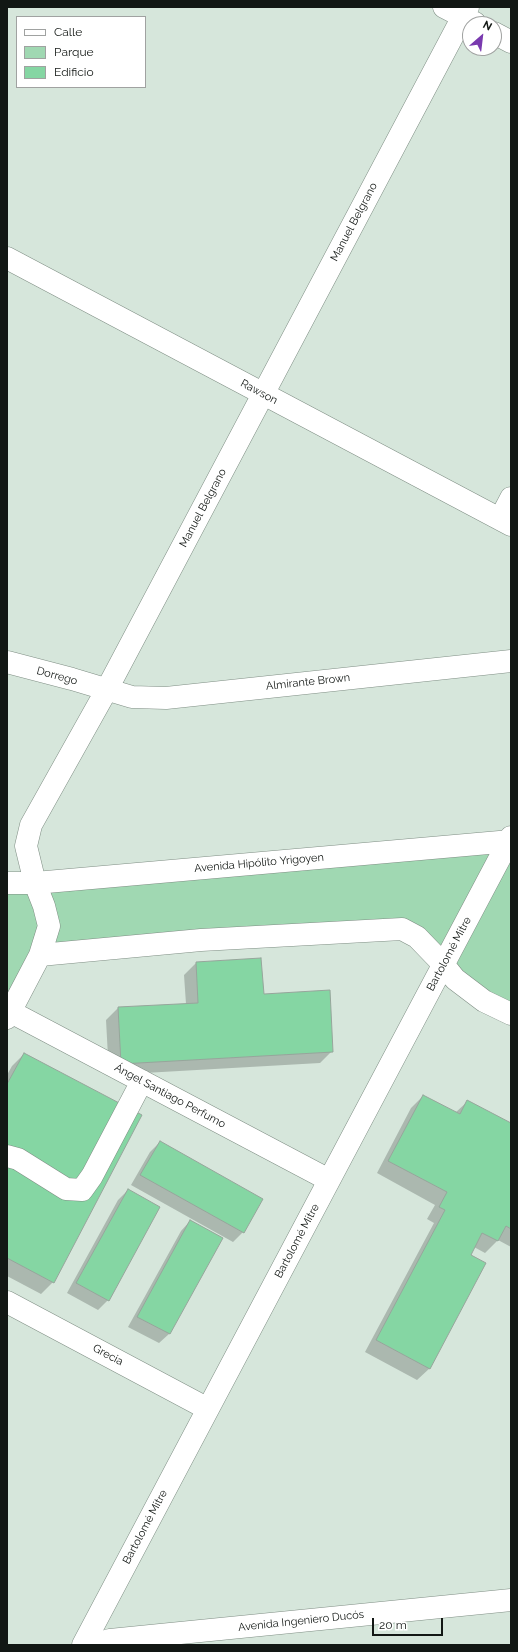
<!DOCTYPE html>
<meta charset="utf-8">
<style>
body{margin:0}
#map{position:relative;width:518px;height:1652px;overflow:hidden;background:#d6e6db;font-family:Raleway,sans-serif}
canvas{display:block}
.frame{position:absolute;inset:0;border:8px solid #121714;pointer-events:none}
.legend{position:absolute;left:16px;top:16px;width:130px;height:72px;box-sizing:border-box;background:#fff;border:1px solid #a0a2a1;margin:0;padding:5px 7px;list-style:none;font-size:12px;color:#121714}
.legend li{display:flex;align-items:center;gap:8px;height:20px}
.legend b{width:20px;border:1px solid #a0a2a1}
.north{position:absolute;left:462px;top:16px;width:40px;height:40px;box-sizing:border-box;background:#fff;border:1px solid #a0a2a1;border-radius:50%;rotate:28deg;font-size:11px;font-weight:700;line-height:16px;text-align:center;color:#121714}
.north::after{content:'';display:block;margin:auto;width:14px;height:18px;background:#793aaf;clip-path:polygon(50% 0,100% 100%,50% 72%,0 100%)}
.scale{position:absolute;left:372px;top:1618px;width:71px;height:18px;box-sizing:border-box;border:2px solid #121714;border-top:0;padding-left:5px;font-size:12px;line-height:14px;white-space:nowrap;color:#121714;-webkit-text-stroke:3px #fff;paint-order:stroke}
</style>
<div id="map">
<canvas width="518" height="1652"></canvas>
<div class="frame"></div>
<ul class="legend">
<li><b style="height:5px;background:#fff"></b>Calle</li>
<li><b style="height:11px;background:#a0d8b2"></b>Parque</li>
<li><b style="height:11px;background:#85d6a3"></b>Edificio</li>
</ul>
<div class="north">N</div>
<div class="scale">20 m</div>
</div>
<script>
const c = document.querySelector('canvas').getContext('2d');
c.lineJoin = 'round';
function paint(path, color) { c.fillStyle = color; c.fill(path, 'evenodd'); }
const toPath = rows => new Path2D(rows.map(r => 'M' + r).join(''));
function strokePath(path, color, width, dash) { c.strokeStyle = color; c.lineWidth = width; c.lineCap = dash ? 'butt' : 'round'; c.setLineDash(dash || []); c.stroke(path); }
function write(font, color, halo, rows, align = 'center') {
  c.font = font + ' Raleway,sans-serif'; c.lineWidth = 4; c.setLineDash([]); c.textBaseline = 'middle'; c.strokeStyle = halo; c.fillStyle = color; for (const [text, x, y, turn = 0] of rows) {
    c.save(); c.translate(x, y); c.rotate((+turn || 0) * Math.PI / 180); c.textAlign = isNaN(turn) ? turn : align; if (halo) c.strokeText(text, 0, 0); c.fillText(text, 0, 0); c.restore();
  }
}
paint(toPath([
 [511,841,511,1014,417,937,41,955,7,1018,7,883]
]), '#a0d8b2');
paint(toPath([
 [196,963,263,995,332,1051,320,1063,109,1075,106,1020,118,1008,186,1004,184,975],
 [24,1054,53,1282,41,1294,7,1276,7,1075,12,1066],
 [423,1096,455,1113,468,1101,511,1124,511,1247,498,1240,485,1253,474,1247,430,1368,417,1380,365,1352,434,1223,427,1219,435,1205,377,1173,411,1108],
 [160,1142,243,1232,233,1242,131,1185,150,1152],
 [128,1190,108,1300,98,1310,67,1293,118,1200],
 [190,1221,221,1238,169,1334,159,1343,128,1327,181,1231]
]), '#0003');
const building = toPath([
 [261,958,264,994,330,990,333,1052,121,1064,118,1007,198,1003,196,962,261,958],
 [24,1053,142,1115,54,1283,7,1258,7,1084,24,1053],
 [423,1095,460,1114,467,1100,511,1123,511,1229,506,1226,498,1241,482,1233,471,1255,486,1263,430,1369,376,1340,445,1210,439,1207,447,1192,388,1161,423,1095],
 [160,1141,263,1199,244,1233,140,1175,160,1141],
 [128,1189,160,1207,109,1301,76,1283,128,1189],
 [190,1220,223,1238,170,1334,137,1317,190,1220]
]);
paint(building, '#85d6a3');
strokePath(building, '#96a59b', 1);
const minor = toPath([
 [444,7,475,23],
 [494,33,511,42],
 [7,258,511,525],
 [500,519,511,498],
 [7,662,72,679,132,697,166,698,511,661],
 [40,955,201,940,402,929,417,937,443,964,455,979,484,1001,511,1014],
 [11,1012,329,1180],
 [7,1018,40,955,49,926,44,906,35,883,26,846,31,825,106,691,468,7],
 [7,1156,18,1159,66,1189,82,1190,92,1176,142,1081],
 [7,1302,208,1409],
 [83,1645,511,837]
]);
const highway = toPath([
 [7,883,35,883,511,841],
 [91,1645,110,1640,511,1600]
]);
strokePath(minor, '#7f8e84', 23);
strokePath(highway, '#7f8e84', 23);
strokePath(minor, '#fff', 22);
strokePath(highway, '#fff', 22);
write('11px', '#121714', '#fff', [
 ["Manuel Belgrano",354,222,-62],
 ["Rawson",259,392,28],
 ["Manuel Belgrano",203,508,-62],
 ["Dorrego",57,676,15],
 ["Almirante Brown",308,682,-6],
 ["Avenida Hipólito Yrigoyen",259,863,-5],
 ["Bartolomé Mitre",449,954,-62],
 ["Ángel Santiago Perfumo",170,1096,28],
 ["Bartolomé Mitre",297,1241,-62],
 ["Grecia",108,1355,28],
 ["Bartolomé Mitre",145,1527,-62],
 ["Avenida Ingeniero Ducós",301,1621,-6]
]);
</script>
